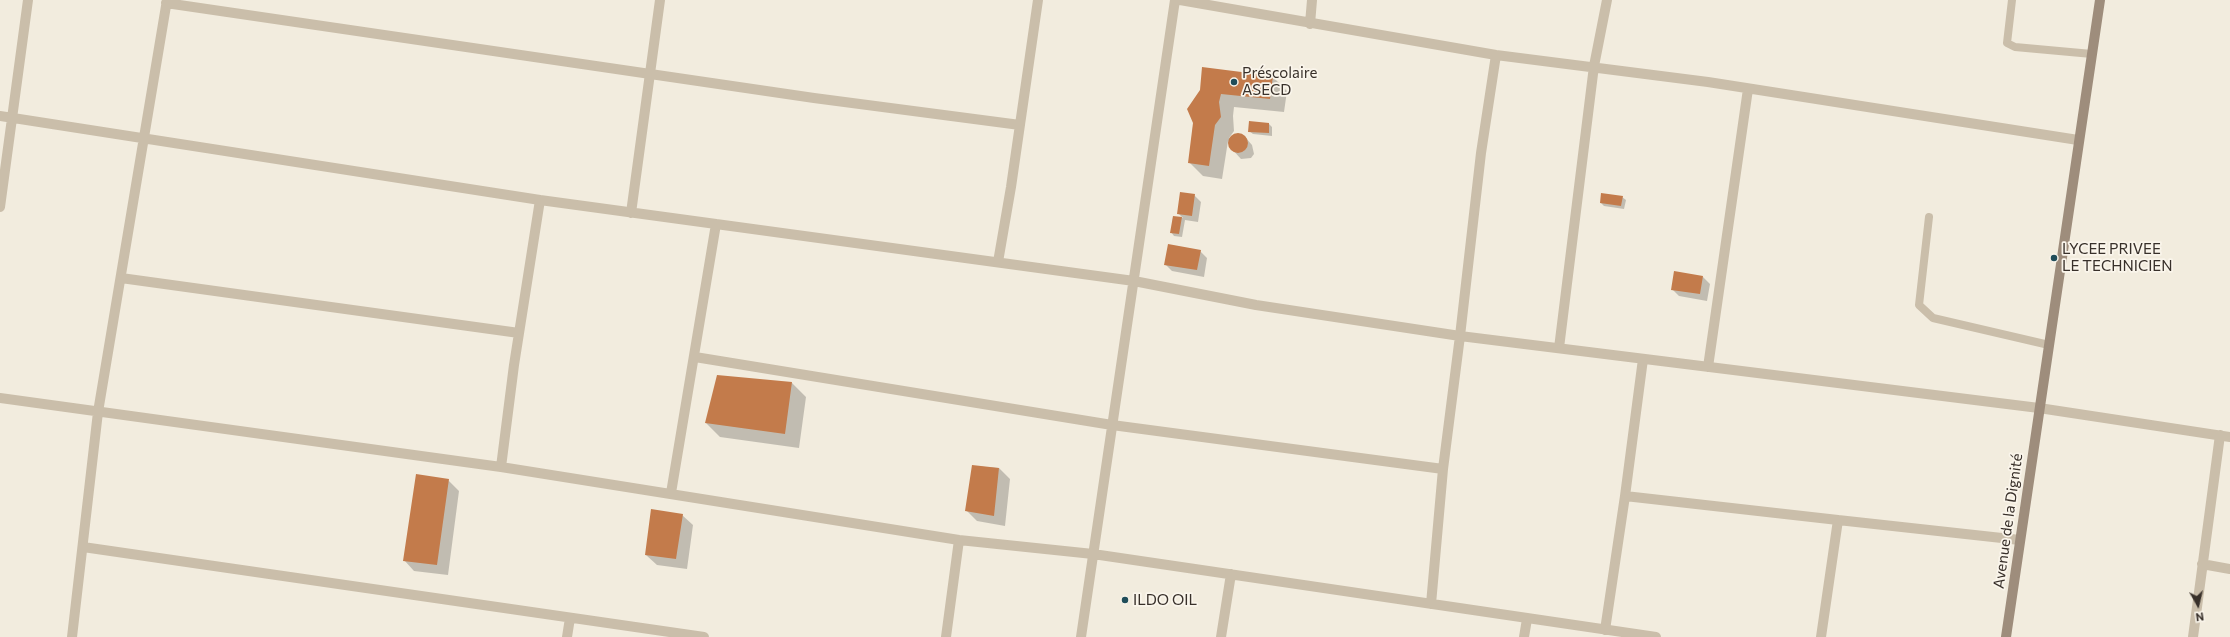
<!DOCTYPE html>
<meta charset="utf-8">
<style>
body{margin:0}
#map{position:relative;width:2230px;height:637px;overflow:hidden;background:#f2ecde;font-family:Commissioner,sans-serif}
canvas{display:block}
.north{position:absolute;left:2178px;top:585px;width:40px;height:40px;-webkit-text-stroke:3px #faf5eb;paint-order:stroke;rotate:172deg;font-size:11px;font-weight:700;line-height:16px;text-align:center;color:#38302a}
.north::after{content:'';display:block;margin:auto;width:14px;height:18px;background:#38302a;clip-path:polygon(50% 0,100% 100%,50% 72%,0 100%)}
</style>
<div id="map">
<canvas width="2230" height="637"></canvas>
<div class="north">N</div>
</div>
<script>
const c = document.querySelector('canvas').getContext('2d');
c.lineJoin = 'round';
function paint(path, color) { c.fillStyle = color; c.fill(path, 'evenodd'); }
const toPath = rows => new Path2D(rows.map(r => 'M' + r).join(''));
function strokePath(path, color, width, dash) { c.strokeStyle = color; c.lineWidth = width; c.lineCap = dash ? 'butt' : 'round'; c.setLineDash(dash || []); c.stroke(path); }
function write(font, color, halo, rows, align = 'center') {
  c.font = font + ' Commissioner,sans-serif'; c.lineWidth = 3.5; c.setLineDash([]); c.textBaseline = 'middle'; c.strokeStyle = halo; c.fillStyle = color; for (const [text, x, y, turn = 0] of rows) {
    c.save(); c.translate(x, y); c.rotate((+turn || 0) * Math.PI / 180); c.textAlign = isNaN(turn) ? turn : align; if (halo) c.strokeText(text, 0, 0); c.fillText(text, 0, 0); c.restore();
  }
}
paint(toPath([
 [1273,77,1287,91,1284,112,1234,107,1233,116,1234,131,1229,138,1235,135,1245,137,1252,145,1254,154,1251,158,1241,159,1230,147,1228,141,1222,179,1203,176,1189,162,1196,100],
 [1269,124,1272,127,1272,136,1253,134,1249,131],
 [1194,195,1201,202,1198,222,1185,220,1182,237,1174,236,1171,232,1173,217,1183,218,1178,213],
 [1622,197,1626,200,1624,209,1604,206,1601,203],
 [1200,251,1207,258,1204,277,1172,271,1165,264],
 [1703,277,1710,284,1707,301,1679,296,1672,289],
 [718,376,792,383,806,397,799,448,720,437,706,423],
 [973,466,999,468,1010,479,1005,526,977,521,966,510],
 [448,480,459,491,448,575,414,571,404,560],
 [682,515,693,525,687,569,657,565,646,555]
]), '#0003');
paint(toPath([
 [1202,67,1273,76,1270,99,1221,94,1219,102,1221,117,1215,125,1209,166,1188,163,1193,123,1187,109,1200,90],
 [1249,121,1269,123,1269,133,1248,132],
 '1228 143a10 10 0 1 1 20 0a10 10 0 1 1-20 0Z',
 [1180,192,1195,194,1192,216,1177,214],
 [1601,193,1623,196,1621,206,1600,203],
 [1173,216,1182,217,1179,234,1170,233],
 [1168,244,1201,250,1197,270,1164,265],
 [1674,271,1703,276,1700,294,1671,290],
 [717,375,792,382,785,434,705,423],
 [972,465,999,468,994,516,965,511],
 [416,474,449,479,437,565,403,561],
 [651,509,683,514,676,559,645,555]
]), '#c37b4b');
strokePath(toPath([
 [2012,0,2007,43,2015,47,2092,54],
 [1929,217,1919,305,1933,318,2049,345]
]), '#cabeaa', 8);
strokePath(toPath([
 [1180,0,1496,55,1708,82,2078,140],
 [166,3,814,98,1020,125],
 [1310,24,1312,0],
 [0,116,540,200,1134,281,1256,305,1460,336,2039,408,2230,437],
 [0,207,28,0],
 [631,213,660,0],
 [998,262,1011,187,1038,0],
 [121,278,519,333],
 [1559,348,1594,66,1607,0],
 [695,357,1112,425,1443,469],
 [1708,367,1748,89],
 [0,398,501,467,959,540,1093,554,1656,637],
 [501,467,514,365,540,200],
 [671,493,716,224],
 [1625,496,1643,359],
 [83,547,704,637],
 [2202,564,2230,569],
 [1431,604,1443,469,1460,336,1481,153,1496,55],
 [1605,630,1625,496,1838,520],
 [72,637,98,412,167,0],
 [567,637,570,618],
 [946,637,959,540],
 [1081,637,1175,0],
 [1221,637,1231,574],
 [1524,637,1527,619],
 [1821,637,1838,520,2020,540],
 [2193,637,2220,435]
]), '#cabeaa', 10);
strokePath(toPath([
 [2006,637,2100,0]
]), '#9e8d7c', 10);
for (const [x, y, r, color] of [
 [1234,82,4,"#204d59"],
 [2054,258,4,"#204d59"],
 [1125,600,4,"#204d59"]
]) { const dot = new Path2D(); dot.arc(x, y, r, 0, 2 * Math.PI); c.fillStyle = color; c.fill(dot); strokePath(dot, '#faf5eb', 1.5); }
write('15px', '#38302a', '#faf5eb', [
 ["Préscolaire",1242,73],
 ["ASECD",1242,90],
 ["LYCEE PRIVEE",2062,249],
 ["LE TECHNICIEN",2062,266],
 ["ILDO OIL",1133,600]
], 'left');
write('15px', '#38302a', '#faf5eb', [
 ["Avenue de la Dignité",2008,521,-82]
]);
</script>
